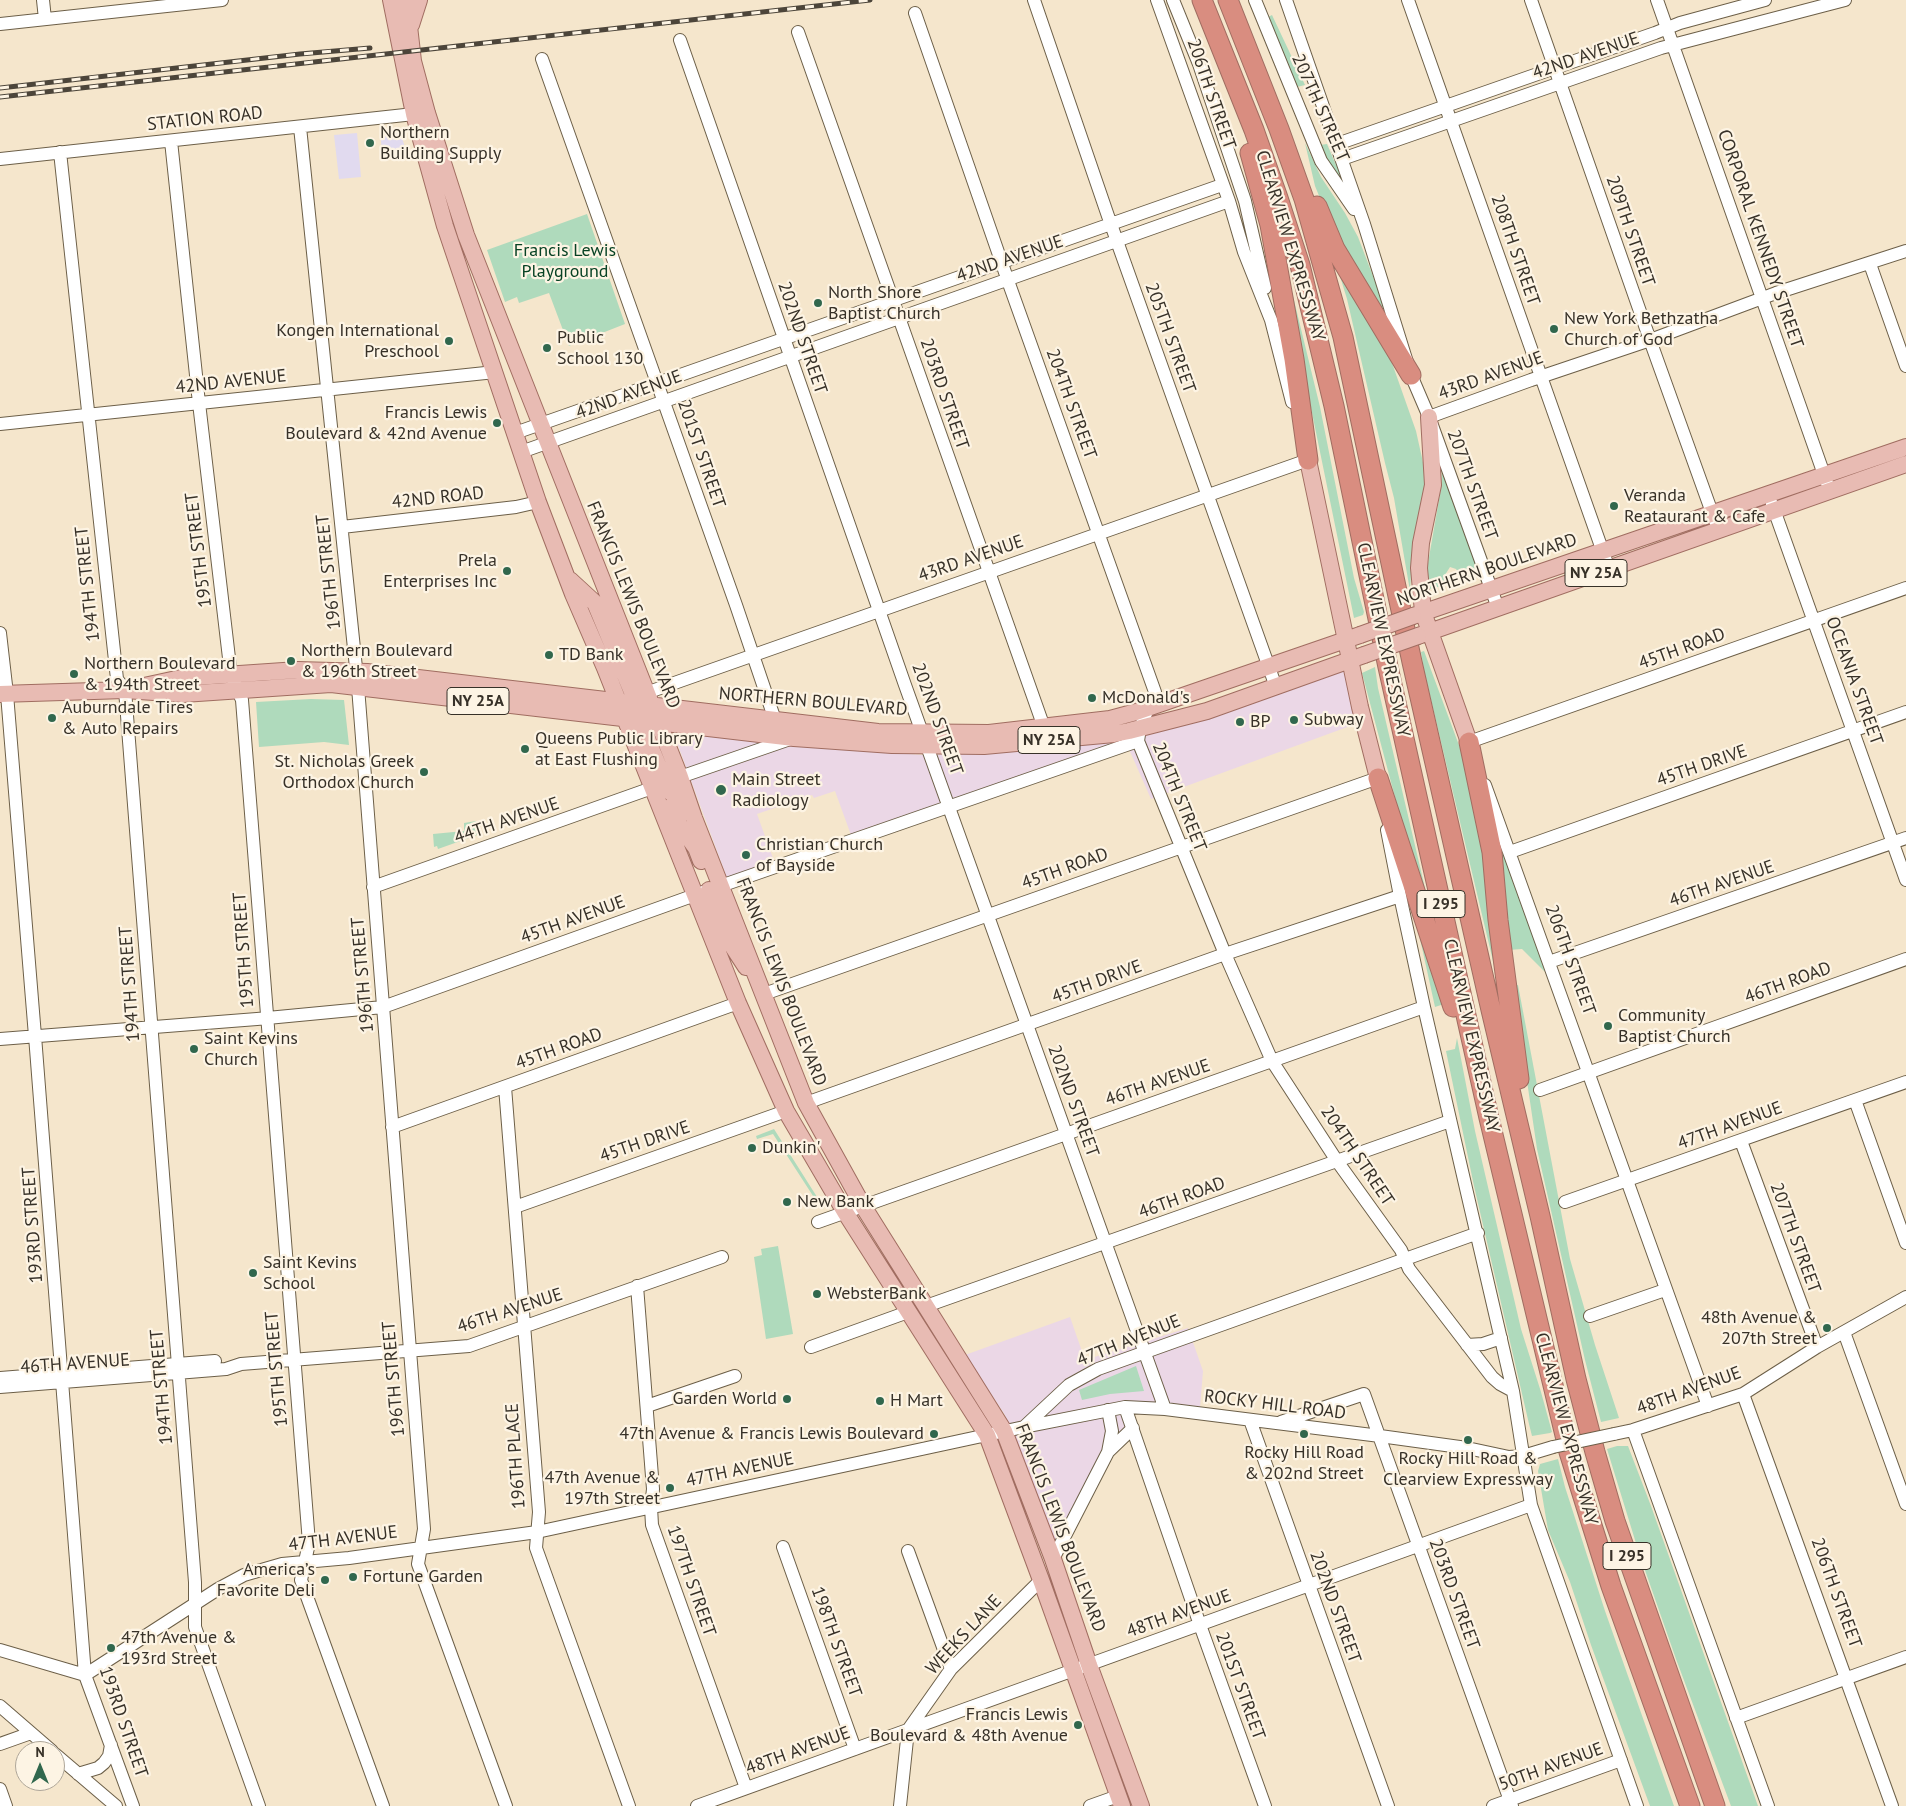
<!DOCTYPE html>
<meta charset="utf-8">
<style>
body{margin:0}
#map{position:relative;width:1906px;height:1806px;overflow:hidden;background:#f5e6cc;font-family:"PT Sans",sans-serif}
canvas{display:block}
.north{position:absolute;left:15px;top:1741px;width:50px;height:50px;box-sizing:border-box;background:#fdf4e4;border:1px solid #aea699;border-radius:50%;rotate:0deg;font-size:14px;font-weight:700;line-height:20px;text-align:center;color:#373128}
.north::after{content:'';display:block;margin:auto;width:18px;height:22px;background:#31674d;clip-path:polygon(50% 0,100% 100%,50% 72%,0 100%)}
</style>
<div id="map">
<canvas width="1906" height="1806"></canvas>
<div class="north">N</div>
</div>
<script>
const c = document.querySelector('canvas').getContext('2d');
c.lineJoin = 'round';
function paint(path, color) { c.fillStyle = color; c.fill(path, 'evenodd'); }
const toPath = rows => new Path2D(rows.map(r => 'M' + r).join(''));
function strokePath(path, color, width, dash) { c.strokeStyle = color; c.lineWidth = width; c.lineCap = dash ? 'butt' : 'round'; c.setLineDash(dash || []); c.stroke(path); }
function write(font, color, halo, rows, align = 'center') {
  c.font = font + ' "PT Sans",sans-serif'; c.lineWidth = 4.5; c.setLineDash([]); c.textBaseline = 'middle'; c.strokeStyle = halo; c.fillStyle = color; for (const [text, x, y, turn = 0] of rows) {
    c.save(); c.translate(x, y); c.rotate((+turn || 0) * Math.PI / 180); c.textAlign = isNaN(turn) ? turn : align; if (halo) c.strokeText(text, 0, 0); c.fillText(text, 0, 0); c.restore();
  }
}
paint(toPath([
 [1347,670,1361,722,1151,799,1128,747,855,846,835,791,814,798,812,795,757,814,778,872,731,889,673,732,841,749,923,755,1008,752,1113,740],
 [1070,1317,1085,1360,1188,1328,1203,1371,1199,1420,1165,1415,1133,1414,1060,1555,1005,1415,965,1355]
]), '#ebd7e6');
paint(toPath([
 [398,129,400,130,405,148,382,151,380,132],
 [357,133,361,177,339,179,334,135]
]), '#e1daef');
paint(toPath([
 [1272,15,1305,85,1297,87,1268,17],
 [1305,143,1321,177,1345,213,1358,237,1386,310,1381,314,1338,242,1315,186],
 [1327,144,1336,165,1340,167,1350,194,1330,165,1320,145],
 [587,214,625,324,569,346,549,293,519,303,517,297,505,302,487,250],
 [1334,257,1367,308,1392,363,1416,431,1424,467,1425,483,1412,557,1410,591,1394,498,1385,463,1347,299],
 [1284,259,1320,407,1354,578,1364,612,1363,615,1354,618,1310,403],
 [1442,468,1478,571,1475,575,1457,580,1458,572,1456,569,1450,567,1445,575,1452,582,1451,584,1429,589,1427,569,1441,488],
 [1424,651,1460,748,1476,800,1489,875,1497,978,1424,670,1421,652],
 [1375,667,1378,688,1429,905,1408,846,1362,673],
 [311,699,344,700,349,745,324,742,259,747,256,702],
 [476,821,480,834,438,849,437,846,434,847,433,834,464,831,464,823],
 [1499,847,1510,866,1545,972,1522,949,1508,950],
 [1410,893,1447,1003,1435,1007],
 [1518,985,1570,1259,1595,1345,1619,1418,1601,1422,1585,1360,1537,1149,1513,986],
 [1457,1038,1475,1131,1521,1329,1541,1392,1552,1432,1550,1433,1532,1436,1529,1424,1474,1186,1446,1051,1455,1049],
 [774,1129,824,1208,822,1209,815,1199,773,1134,757,1139,756,1136],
 [778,1246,793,1334,766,1339,754,1257,762,1255,761,1249],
 [1136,1366,1144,1391,1110,1394,1082,1400,1079,1390],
 [1617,1446,1628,1446,1651,1506,1758,1806,1731,1806,1676,1659,1639,1553,1607,1449],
 [1558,1459,1565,1487,1605,1611,1674,1806,1650,1806,1591,1645,1570,1582,1548,1530,1538,1471,1540,1464]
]), '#afdabc');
const minor = toPath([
 [43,0,45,19],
 [1034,0,1108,216,1276,687],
 [1157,0,1229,201,1244,252,1271,320,1292,402],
 [1173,0,1199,64,1245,201,1265,288],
 [1255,0,1321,161,1354,209],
 [1286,0,1364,224,1411,375,1429,417,1498,608],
 [1408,0,1609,569],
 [1531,0,1650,340,1715,521],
 [1657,0,1827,483],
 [915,13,1007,278,1155,692,1140,728,1138,741,1225,954,1272,1061,1337,1161,1401,1250,1409,1269,1492,1377,1500,1384,1513,1391],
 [0,24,222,0],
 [798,32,1046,733],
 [680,40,905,685,1165,1409],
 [542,59,736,605,775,720],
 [300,127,358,687,424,1529,418,1564,506,1806],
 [171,141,199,403,231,675,242,700,309,1543,301,1580,383,1806],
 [1337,144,1655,33,1680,23,1765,0],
 [60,152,117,679,125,690,195,1582,195,1627,259,1806],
 [0,159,414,114],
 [1342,159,1661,48,1845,0],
 [1870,264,1906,366],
 [1429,417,1531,380,1650,340,1776,293,1906,251],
 [0,424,495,372],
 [515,433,1222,185],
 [521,452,1229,201],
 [1772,504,1906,880],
 [342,527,516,507,538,502],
 [0,633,7,694,35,1036,85,1675,133,1806],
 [646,693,1308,460,1306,452],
 [1472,749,1469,742,1906,588],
 [680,777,793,738],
 [1485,785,1708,1406],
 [1387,830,1400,896,1424,1007,1513,1391,1531,1505,1637,1806],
 [1510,852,1906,712],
 [373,887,652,788],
 [1549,962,1906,838],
 [764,994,1378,778,1379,785],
 [0,1039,257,1019,383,1007,709,890,1138,741],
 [505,1087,539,1512,536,1548,629,1806],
 [1540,1090,1906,959],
 [1855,1100,1906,1243],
 [806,1103,1225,954,1400,896],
 [392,1127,738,1003],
 [1741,1141,1817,1347],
 [1565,1202,1906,1082],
 [515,1207,786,1111],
 [818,1222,1424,1007],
 [637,1286,653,1489,651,1507,652,1525,746,1788],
 [926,1306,1450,1121],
 [1590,1316,1665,1290],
 [1844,1332,1906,1504],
 [1467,1345,1483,1344,1501,1338],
 [811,1347,908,1312],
 [0,1378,215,1361],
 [0,1387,189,1372,226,1369,241,1364,469,1346,722,1257],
 [1743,1394,1892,1806],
 [647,1406,735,1376],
 [1125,1407,1200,1625,1265,1806],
 [1108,1410,1112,1431,1108,1452],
 [1250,1420,1388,1806],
 [1281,1422,1364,1394,1512,1806],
 [1024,1427,1069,1385,1098,1369,1478,1233],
 [1633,1430,1768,1806],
 [1614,1434,1633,1430,1743,1394,1817,1347,1906,1297],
 [783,1547,855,1749],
 [908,1551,951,1669],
 [1053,1559,1108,1452,1133,1428],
 [0,1650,85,1675,218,1589,244,1575,282,1564,349,1558,537,1532,1024,1427,1125,1407,1165,1409,1380,1436,1467,1448,1509,1457,1523,1456,1553,1447],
 [0,1706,52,1751],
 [1736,1718,1906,1657],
 [0,1744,31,1733],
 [55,1754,116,1806],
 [78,1774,98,1768,104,1763,109,1756,111,1745],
 [0,1789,6,1806],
 [697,1806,1531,1505],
 [900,1806,908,1730,951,1669,1041,1580],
 [1090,1806,1118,1796],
 [1493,1806,1621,1760]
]);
const major = toPath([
 [391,0,414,114,445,226,538,502,573,594,605,668,738,1003,786,1111,845,1212,987,1435,1041,1580,1122,1806],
 [406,0,413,61,427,113,466,235,680,777,694,818,806,1103,863,1206,1004,1431,1053,1559,1089,1665,1141,1806],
 [411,25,419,0],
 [1429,417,1433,485,1421,543,1419,568,1423,612,1469,742],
 [1308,460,1360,707,1378,778],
 [570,580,595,603,640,711],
 [1413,616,1906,447],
 [1418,636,1906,464],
 [144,686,181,678,298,670,367,672,878,732,989,733,1110,719,1136,712,1360,635],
 [0,694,125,690,183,694,331,684,794,738,892,745,984,746,1114,734,1129,731,1207,711,1364,655],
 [636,712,668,789,689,813],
 [667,808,696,848,701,861],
 [709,890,731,944,746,967]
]);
const highway = toPath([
 [1202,0,1254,130,1278,198,1300,265,1334,406,1388,667,1489,1118,1569,1452,1611,1586,1690,1806],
 [1228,0,1279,129,1304,199,1343,337,1412,662,1491,1010,1540,1216,1576,1379,1595,1452,1615,1521,1715,1806],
 [1250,153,1270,225,1294,359,1308,460],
 [1317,206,1335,249,1411,375],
 [1469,742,1492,852,1498,920,1519,1079],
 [1378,778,1453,1007]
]);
strokePath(minor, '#6c5f48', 14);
strokePath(major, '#a06d61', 18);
strokePath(highway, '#a06d61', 21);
strokePath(minor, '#fff', 12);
strokePath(major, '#e8bbb3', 16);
strokePath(highway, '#d98d80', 19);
const rail = toPath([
 [0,88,300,54,370,48],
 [0,97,870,0]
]);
strokePath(rail, '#4c453a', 5);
strokePath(rail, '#fdf4e4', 3, [9]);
const minorBridge = toPath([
 [1553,1447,1614,1434]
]);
const majorBridge = toPath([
 [1360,635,1413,616],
 [1364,655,1418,636]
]);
strokePath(minorBridge, '#6c5f48', 14, []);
strokePath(majorBridge, '#a06d61', 18, []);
strokePath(minorBridge, '#fff', 12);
strokePath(majorBridge, '#e8bbb3', 16);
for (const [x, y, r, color] of [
 [370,143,5,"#31674d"],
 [818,303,5,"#31674d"],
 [1554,329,5,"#31674d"],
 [449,341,5,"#31674d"],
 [547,348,5,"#31674d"],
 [497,423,5,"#31674d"],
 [1614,506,5,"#31674d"],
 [507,571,5,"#31674d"],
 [549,655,5,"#31674d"],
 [291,661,5,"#31674d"],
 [74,674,5,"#31674d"],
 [1092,698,5,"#31674d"],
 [52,718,5,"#31674d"],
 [1294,720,5,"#31674d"],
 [1240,722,5,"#31674d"],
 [525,749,5,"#31674d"],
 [424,772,5,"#31674d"],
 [721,790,6,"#31674d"],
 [746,855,5,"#31674d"],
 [1608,1026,5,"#31674d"],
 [194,1049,5,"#31674d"],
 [752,1148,5,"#31674d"],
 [787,1202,5,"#31674d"],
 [253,1273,5,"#31674d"],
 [817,1294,5,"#31674d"],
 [1827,1328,5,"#31674d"],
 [787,1399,5,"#31674d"],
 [880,1401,5,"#31674d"],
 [934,1434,5,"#31674d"],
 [1304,1434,5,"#31674d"],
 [1468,1440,5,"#31674d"],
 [670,1488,5,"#31674d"],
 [353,1577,5,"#31674d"],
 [325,1580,5,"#31674d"],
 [111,1648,5,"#31674d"],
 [1078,1725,5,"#31674d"]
]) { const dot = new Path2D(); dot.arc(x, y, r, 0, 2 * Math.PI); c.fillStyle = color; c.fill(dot); strokePath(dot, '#fdf4e4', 2); }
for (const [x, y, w] of [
 [1596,573,62],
 [478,701,62],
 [1049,740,62],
 [1441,904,48],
 [1627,1556,48]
]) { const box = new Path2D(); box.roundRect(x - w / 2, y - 13.5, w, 27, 4); c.fillStyle = '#fdf4e4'; c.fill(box); strokePath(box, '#373128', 1); }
write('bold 16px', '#373128', null, [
 ["NY 25A",1596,573],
 ["NY 25A",478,701],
 ["NY 25A",1049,740],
 ["I 295",1441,904],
 ["I 295",1627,1556]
]);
write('18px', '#373128', '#fdf4e4', [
 ["42ND AVENUE",1586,56,-19],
 ["206TH STREET",1211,94,71],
 ["207TH STREET",1320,108,66],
 ["STATION ROAD",205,119,-6],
 ["209TH STREET",1630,231,71],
 ["CORPORAL KENNEDY STREET",1760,239,71],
 ["CLEARVIEW EXPRESSWAY",1290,246,73],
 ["208TH STREET",1515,250,71],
 ["42ND AVENUE",1010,259,-19],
 ["202ND STREET",802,338,71],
 ["205TH STREET",1170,338,70],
 ["43RD AVENUE",1491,376,-20],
 ["42ND AVENUE",231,382,-6],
 ["203RD STREET",944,394,71],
 ["42ND AVENUE",629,395,-20],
 ["204TH STREET",1071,404,70],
 ["201ST STREET",701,454,71],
 ["207TH STREET",1472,485,70],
 ["42ND ROAD",438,498,-6],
 ["195TH STREET",199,550,-97],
 ["43RD AVENUE",971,559,-19],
 ["NORTHERN BOULEVARD",1487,570,-19],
 ["196TH STREET",329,572,-96],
 ["194TH STREET",88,584,-96],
 ["FRANCIS LEWIS BOULEVARD",633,605,68],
 ["CLEARVIEW EXPRESSWAY",1383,640,78],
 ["45TH ROAD",1682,649,-20],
 ["OCEANIA STREET",1854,681,70],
 ["NORTHERN BOULEVARD",813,702,5],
 ["202ND STREET",937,719,70],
 ["45TH DRIVE",1702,766,-19],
 ["204TH STREET",1179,797,68],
 ["44TH AVENUE",507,821,-19],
 ["45TH ROAD",1065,869,-20],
 ["46TH AVENUE",1722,884,-19],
 ["45TH AVENUE",573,920,-20],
 ["195TH STREET",244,950,-94],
 ["206TH STREET",1570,960,70],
 ["196TH STREET",363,975,-95],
 ["FRANCIS LEWIS BOULEVARD",781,982,69],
 ["45TH DRIVE",1097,982,-20],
 ["46TH ROAD",1788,983,-20],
 ["194TH STREET",130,984,-94],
 ["CLEARVIEW EXPRESSWAY",1471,1036,77],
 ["45TH ROAD",559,1049,-20],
 ["46TH AVENUE",1158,1083,-19],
 ["202ND STREET",1073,1101,70],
 ["47TH AVENUE",1730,1126,-20],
 ["45TH DRIVE",645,1142,-19],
 ["204TH STREET",1357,1156,56],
 ["46TH ROAD",1182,1198,-20],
 ["193RD STREET",33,1225,-94],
 ["207TH STREET",1795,1238,70],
 ["46TH AVENUE",510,1311,-18],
 ["47TH AVENUE",1129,1341,-22],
 ["46TH AVENUE",75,1364,-4],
 ["195TH STREET",277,1369,-95],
 ["196TH STREET",394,1379,-95],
 ["194TH STREET",162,1387,-95],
 ["48TH AVENUE",1689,1391,-20],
 ["ROCKY HILL ROAD",1275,1405,7],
 ["CLEARVIEW EXPRESSWAY",1566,1429,75],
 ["196TH PLACE",516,1456,-94],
 ["47TH AVENUE",740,1470,-12],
 ["FRANCIS LEWIS BOULEVARD",1060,1528,69],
 ["47TH AVENUE",343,1539,-7],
 ["197TH STREET",691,1581,71],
 ["206TH STREET",1836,1593,70],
 ["203RD STREET",1454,1594,70],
 ["202ND STREET",1335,1607,70],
 ["48TH AVENUE",1179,1614,-20],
 ["WEEKS LANE",964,1635,-47],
 ["198TH STREET",836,1642,70],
 ["201ST STREET",1240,1686,70],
 ["193RD STREET",123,1722,71],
 ["48TH AVENUE",798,1751,-20],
 ["50TH AVENUE",1551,1767,-20]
]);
write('18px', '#373128', '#fdf4e4', [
 ["Northern",380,133],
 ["Building Supply",380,154],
 ["North Shore",828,293],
 ["Baptist Church",828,314],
 ["New York Bethzatha",1564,319],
 ["Church of God",1564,340],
 ["Kongen International",439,331,"right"],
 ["Preschool",439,352,"right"],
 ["Public",557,338],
 ["School 130",557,359],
 ["Francis Lewis",487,413,"right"],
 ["Boulevard & 42nd Avenue",487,434,"right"],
 ["Veranda",1624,496],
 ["Reataurant & Cafe",1624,517],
 ["Prela",497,561,"right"],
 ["Enterprises Inc",497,582,"right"],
 ["Northern Boulevard",301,651],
 ["& 196th Street",301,672],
 ["TD Bank",559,655],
 ["Northern Boulevard",84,664],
 ["& 194th Street",84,685],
 ["McDonald's",1102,698],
 ["Auburndale Tires",62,708],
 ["& Auto Repairs",62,729],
 ["Subway",1304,720],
 ["BP",1250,722],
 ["Queens Public Library",535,739],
 ["at East Flushing",535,760],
 ["St. Nicholas Greek",414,762,"right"],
 ["Orthodox Church",414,783,"right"],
 ["Main Street",732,780],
 ["Radiology",732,801],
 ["Christian Church",756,845],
 ["of Bayside",756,866],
 ["Community",1618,1016],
 ["Baptist Church",1618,1037],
 ["Saint Kevins",204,1039],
 ["Church",204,1060],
 ["Dunkin'",762,1148],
 ["New Bank",797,1202],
 ["Saint Kevins",263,1263],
 ["School",263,1284],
 ["WebsterBank",827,1294],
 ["48th Avenue &",1817,1318,"right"],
 ["207th Street",1817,1339,"right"],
 ["Garden World",777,1399,"right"],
 ["H Mart",890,1401],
 ["47th Avenue & Francis Lewis Boulevard",924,1434,"right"],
 ["Rocky Hill Road",1304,1453,"center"],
 ["& 202nd Street",1304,1474,"center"],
 ["Rocky Hill Road &",1468,1459,"center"],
 ["Clearview Expressway",1468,1480,"center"],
 ["47th Avenue &",660,1478,"right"],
 ["197th Street",660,1499,"right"],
 ["America’s",315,1570,"right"],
 ["Favorite Deli",315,1591,"right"],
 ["Fortune Garden",363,1577],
 ["47th Avenue &",121,1638],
 ["193rd Street",121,1659],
 ["Francis Lewis",1068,1715,"right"],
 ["Boulevard & 48th Avenue",1068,1736,"right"]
], 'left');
write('18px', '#074224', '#fdf4e4', [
 ["Francis Lewis",565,251],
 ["Playground",565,272]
]);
</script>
